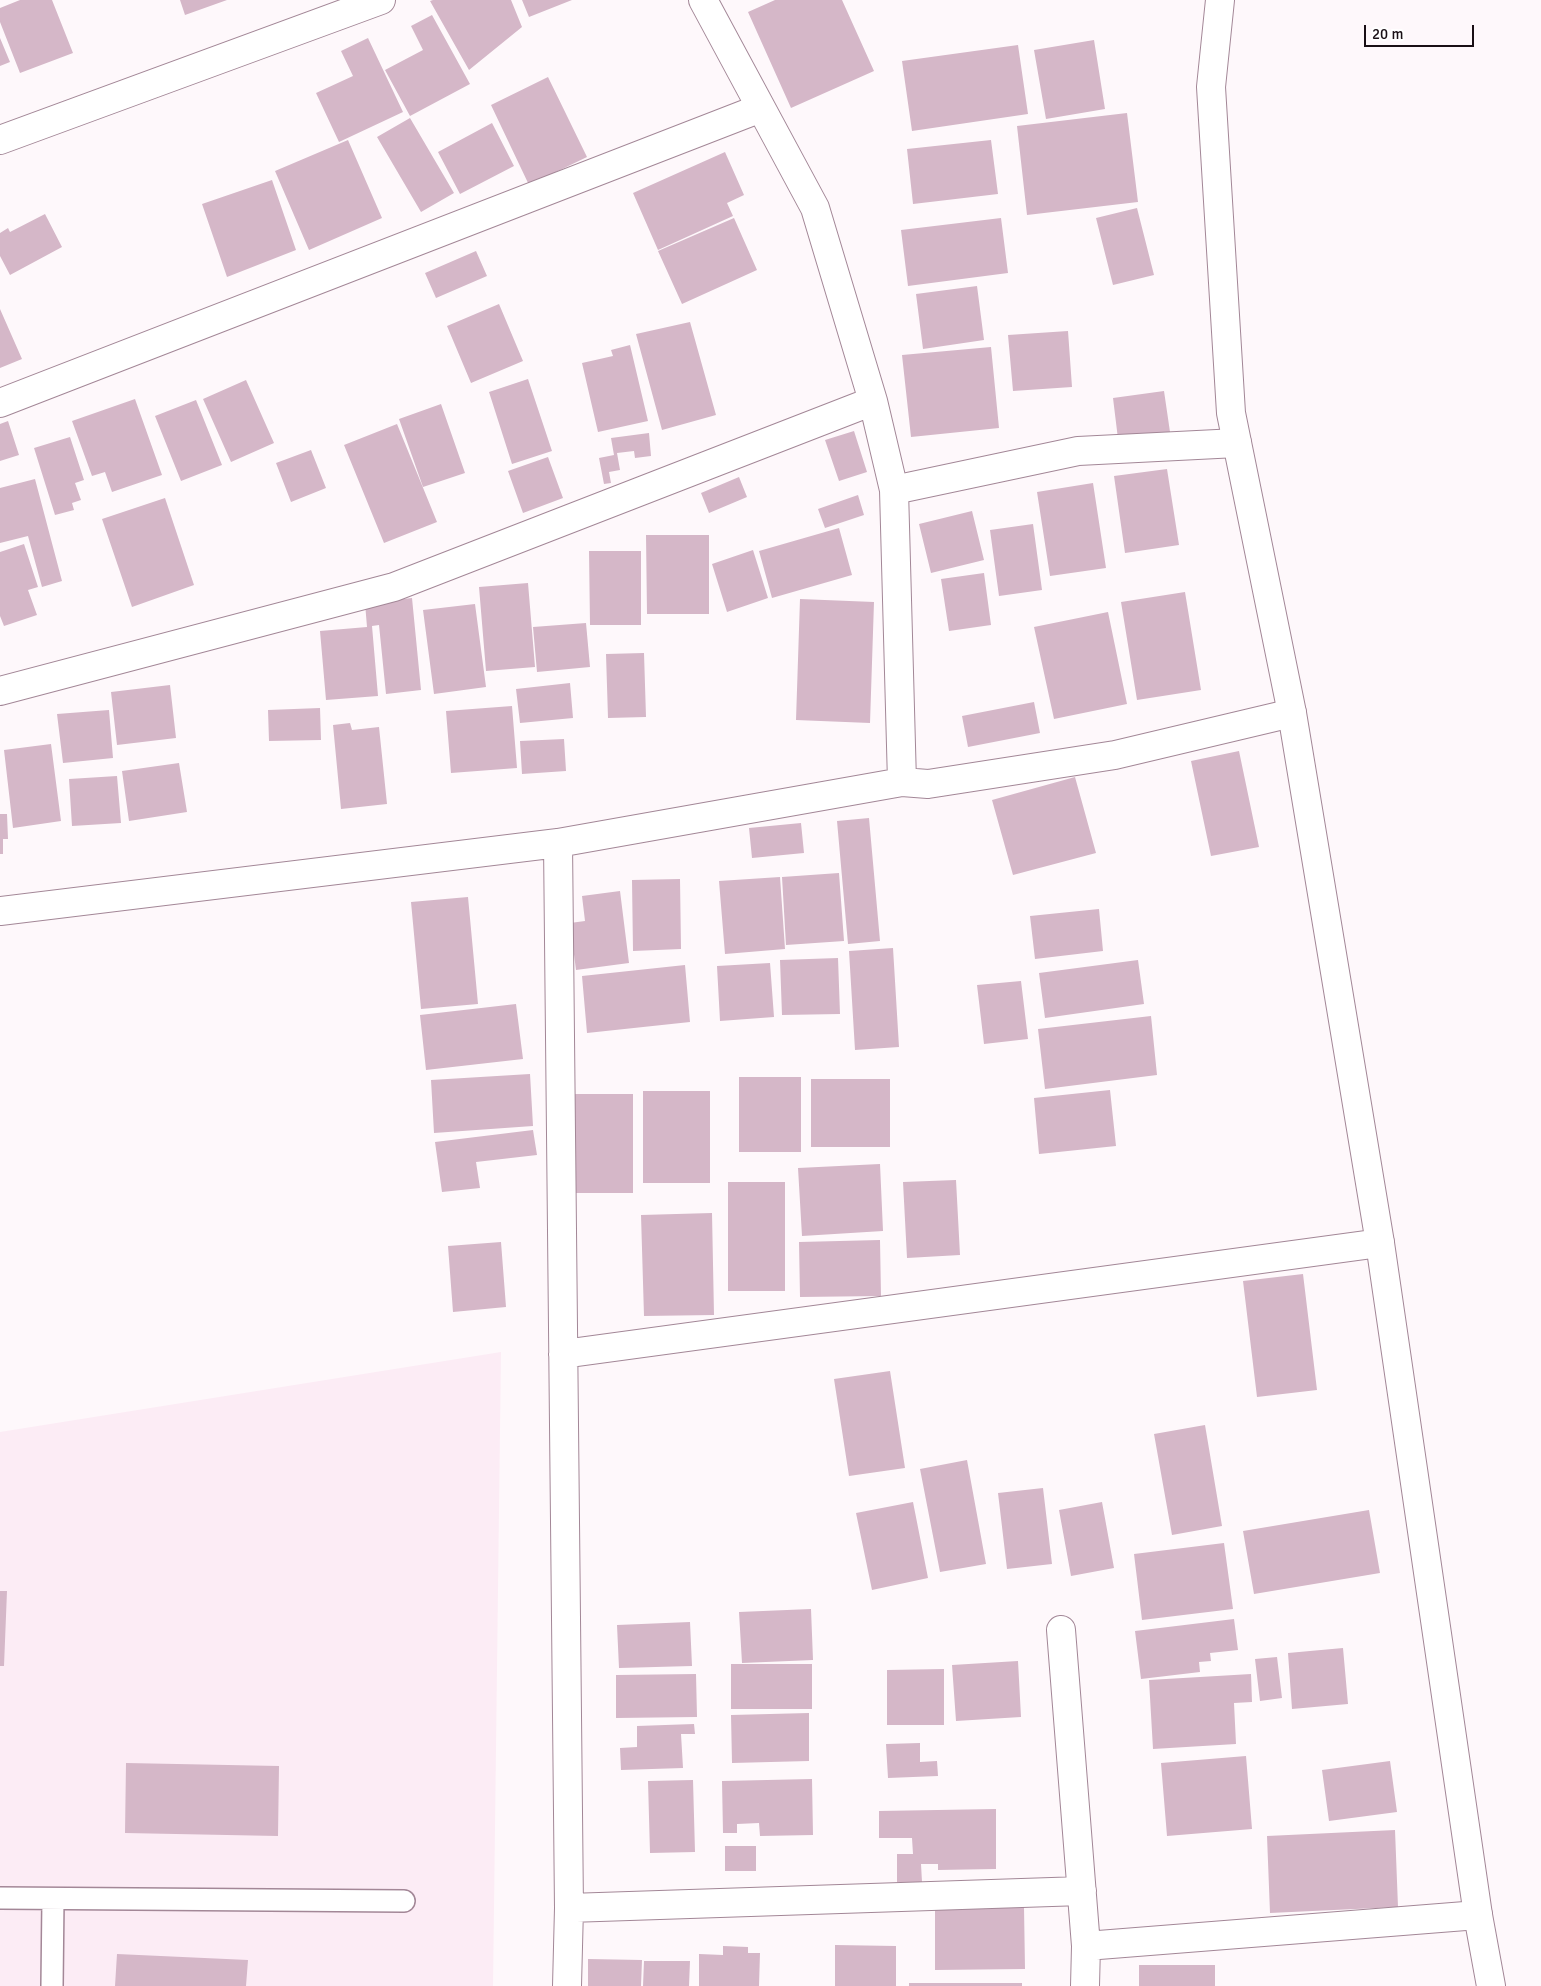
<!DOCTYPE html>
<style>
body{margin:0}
#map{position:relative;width:1541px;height:1986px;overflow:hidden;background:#fef8fb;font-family:Signika,sans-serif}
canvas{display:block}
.scale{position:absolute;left:1364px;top:25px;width:110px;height:22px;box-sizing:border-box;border:2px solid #190f15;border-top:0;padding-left:6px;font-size:15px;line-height:18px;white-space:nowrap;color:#190f15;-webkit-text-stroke:4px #fff;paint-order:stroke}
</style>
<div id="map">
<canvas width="1541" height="1986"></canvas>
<div class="scale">20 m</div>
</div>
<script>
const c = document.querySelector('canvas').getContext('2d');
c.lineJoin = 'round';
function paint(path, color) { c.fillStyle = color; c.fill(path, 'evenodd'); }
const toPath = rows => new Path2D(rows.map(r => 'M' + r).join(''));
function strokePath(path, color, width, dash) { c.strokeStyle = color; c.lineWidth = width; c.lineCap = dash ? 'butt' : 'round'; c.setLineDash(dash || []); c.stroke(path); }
paint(toPath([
 [501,1352,493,1986,0,1986,0,1432]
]), '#fcecf5');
paint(toPath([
 [20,0,52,0,73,53,20,73,0,22,0,8],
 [180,0,227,0,185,15],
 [433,0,511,0,522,27,469,70,430,1],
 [522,0,572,0,529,17],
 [775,0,842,0,874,71,791,108,748,12],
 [432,15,470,84,410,116,385,70,423,50,411,26],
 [0,38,10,62,0,66],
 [368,38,403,112,339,142,316,93,353,76,341,51],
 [1094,40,1105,109,1046,119,1034,50],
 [1018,45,1028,114,912,131,902,61],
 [548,77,587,157,529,185,491,105],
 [1127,113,1138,202,1027,215,1017,126],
 [410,118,454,193,421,212,377,137],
 [492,123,514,166,460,194,438,152],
 [348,140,382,218,309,250,275,171],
 [991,140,998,194,913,204,907,149],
 [725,152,744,195,727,203,733,216,658,250,633,193],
 [272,180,296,250,227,277,202,204],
 [1137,208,1154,275,1113,285,1096,218],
 [45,214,62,247,10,275,0,256,0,233,8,228,10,232],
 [734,218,757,270,682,304,658,251],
 [1001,218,1008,273,908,286,901,230],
 [476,251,487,276,436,298,425,273],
 [977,286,984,340,923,349,916,294],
 [499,304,523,361,471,383,447,326],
 [0,309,22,359,0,368],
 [690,322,716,415,662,430,636,334],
 [1068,331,1072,387,1013,391,1008,335],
 [630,345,648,421,598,432,582,363,613,356,611,350],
 [991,347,999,428,911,437,902,355],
 [528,379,552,451,512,464,489,392],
 [246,380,274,443,231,462,203,399],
 [1164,391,1170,432,1118,439,1113,398],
 [135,399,162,475,112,492,105,472,92,476,72,421],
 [196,400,222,465,181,481,155,416],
 [441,404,465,473,423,487,399,419],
 [8,421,19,455,0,461,0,424],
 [397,424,437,522,384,543,344,445],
 [854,431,867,472,839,481,825,440],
 [649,433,651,456,635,458,634,451,617,453,620,470,609,472,611,483,604,484,599,458,614,455,611,438],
 [70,437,84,480,75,483,81,500,72,503,74,510,55,515,34,448],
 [311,450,326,488,291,502,276,463],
 [548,457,563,498,523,513,508,471],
 [1167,469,1179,545,1125,553,1114,476],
 [739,477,747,497,709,513,701,493],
 [35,479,62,581,42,587,28,536,0,543,0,488],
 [1093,483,1106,568,1050,576,1037,492],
 [858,495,864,515,825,528,818,509],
 [165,498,194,585,132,607,102,519],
 [972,511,984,560,931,573,919,524],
 [1033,524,1042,590,999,596,990,530],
 [839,528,852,575,772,598,759,551],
 [646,535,709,535,709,614,647,614],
 [24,544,38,587,28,590,37,615,4,626,0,616,0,552],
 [753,550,768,598,727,612,712,564],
 [589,551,641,551,641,625,590,625],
 [984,573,991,625,949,631,941,579],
 [528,583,535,667,486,671,479,587],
 [1185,592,1201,690,1137,700,1121,602],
 [412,598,421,690,386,694,379,625,372,626,378,696,326,700,320,631,367,627,365,603],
 [800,599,874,602,870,723,796,720],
 [475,604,486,687,434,694,423,610],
 [1108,612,1127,704,1054,719,1034,627],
 [586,623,590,667,537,672,533,627],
 [644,653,646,717,608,718,606,654],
 [570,683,573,718,520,723,516,689],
 [170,685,176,738,117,745,111,692],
 [1034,702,1040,733,968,747,962,716],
 [512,706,517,768,451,773,446,711],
 [320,708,321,740,269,741,268,710],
 [109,710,113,758,63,763,57,714],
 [350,723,352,730,379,727,387,804,341,809,333,725],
 [564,739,566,771,522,774,520,741],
 [51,744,61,821,13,828,4,750],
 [1239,751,1259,847,1211,856,1191,761],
 [179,763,187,812,129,821,122,771],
 [117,776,121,823,72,826,69,779],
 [1075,777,1096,853,1013,875,992,800],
 [0,814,7,814,8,839,3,839,3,854,0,854],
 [869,818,880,941,848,944,837,821],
 [801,823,804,853,752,858,749,828],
 [839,873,844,941,786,945,782,877],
 [780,877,785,949,725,954,719,881],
 [680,879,681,949,633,951,632,880],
 [620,891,629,963,576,970,570,923,585,921,582,896],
 [468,897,478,1004,421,1009,411,902],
 [1099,909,1103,951,1035,959,1030,916],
 [893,948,899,1047,855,1050,849,951],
 [838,958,840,1014,782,1015,780,960],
 [1138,960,1144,1004,1045,1018,1039,973],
 [770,963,774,1017,720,1021,717,966],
 [685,965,690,1022,587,1033,582,976],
 [1021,981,1028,1039,984,1044,977,985],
 [516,1004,523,1059,426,1070,420,1015],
 [1151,1016,1157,1075,1045,1089,1038,1029],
 [530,1074,533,1126,434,1133,431,1080],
 [739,1077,801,1077,801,1152,739,1152],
 [811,1079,890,1079,890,1147,811,1147],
 [1110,1090,1116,1146,1039,1154,1034,1098],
 [643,1091,710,1091,710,1183,643,1183],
 [573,1094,633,1094,633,1193,573,1193],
 [533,1130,537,1155,476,1162,480,1188,442,1192,435,1142],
 [880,1164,883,1231,802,1236,798,1168],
 [956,1180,960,1255,907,1258,903,1182],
 [728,1182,785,1182,785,1291,728,1291],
 [712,1213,714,1315,644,1316,641,1215],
 [880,1240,881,1296,800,1297,799,1242],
 [501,1242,506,1307,453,1312,448,1246],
 [1303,1274,1317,1390,1257,1397,1243,1281],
 [890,1371,905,1468,849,1476,834,1379],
 [1205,1425,1222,1526,1172,1535,1154,1434],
 [967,1460,986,1564,940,1572,920,1469],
 [1043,1488,1052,1564,1007,1569,998,1493],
 [913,1502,928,1578,872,1590,856,1513],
 [1102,1502,1114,1568,1071,1576,1059,1510],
 [1369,1510,1380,1573,1254,1594,1243,1531],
 [1224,1543,1233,1609,1142,1620,1134,1554],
 [0,1591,7,1591,4,1666,0,1666],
 [811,1609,813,1660,742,1663,739,1612],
 [1234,1619,1238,1650,1210,1653,1211,1661,1199,1662,1200,1672,1141,1679,1135,1631],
 [690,1622,692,1666,619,1668,617,1625],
 [1343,1648,1348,1704,1292,1709,1288,1653],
 [1277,1657,1282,1698,1260,1701,1255,1659],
 [1018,1661,1021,1717,956,1721,952,1665],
 [731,1664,812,1664,812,1709,731,1709],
 [944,1669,944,1725,887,1725,887,1670],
 [696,1674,697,1717,616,1718,616,1675],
 [1251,1674,1252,1702,1234,1703,1236,1744,1153,1749,1149,1680],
 [809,1713,809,1761,732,1763,731,1715],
 [694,1724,695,1734,681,1734,683,1768,621,1770,620,1748,637,1747,637,1726],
 [920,1743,920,1762,937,1761,938,1776,888,1778,886,1744],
 [1246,1756,1252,1829,1167,1836,1161,1763],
 [1390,1761,1397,1812,1329,1821,1322,1770],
 [126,1763,279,1766,278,1836,125,1833],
 [812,1779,813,1835,760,1836,759,1823,737,1824,737,1833,723,1833,722,1781],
 [693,1780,695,1852,650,1853,648,1781],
 [996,1809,996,1869,938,1870,938,1864,921,1864,922,1882,897,1882,897,1854,913,1854,912,1838,879,1838,879,1811],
 [1395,1830,1398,1907,1270,1913,1267,1836],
 [725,1846,756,1846,756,1871,725,1871],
 [1024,1907,1025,1969,935,1970,935,1908],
 [835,1945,896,1946,896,1986,835,1986],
 [723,1946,748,1947,748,1953,760,1953,759,1986,699,1986,699,1954,723,1955],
 [117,1954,248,1960,246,1986,115,1986],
 [588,1959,642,1960,641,1986,588,1986],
 [644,1961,690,1961,689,1986,643,1986],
 [1139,1965,1215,1965,1215,1986,1139,1986],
 [909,1983,1022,1983,1022,1986,909,1986]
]), '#d5b7c8');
const service = toPath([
 [0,1898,404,1901],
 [52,1986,53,1899]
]);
const minor = toPath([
 [703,0,815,208,873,401,894,490,902,782],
 [0,140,381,0],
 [0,403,761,108],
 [894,490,1078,451,1237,443],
 [0,691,394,587,873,401],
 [558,843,569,1908,567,1986],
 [0,911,558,843,902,782,928,784,1115,755,1292,713],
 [563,1354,1380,1243],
 [1061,1630,1086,1946,1085,1986],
 [569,1908,1082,1891],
 [1086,1946,1478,1915]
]);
const tertiary = toPath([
 [1220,0,1211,87,1231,413,1292,713,1380,1243,1478,1915,1491,1986]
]);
strokePath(service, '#a38797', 24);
strokePath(minor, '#a38797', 30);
strokePath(tertiary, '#a38797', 30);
strokePath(service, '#fff', 21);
strokePath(minor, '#fff', 28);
strokePath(tertiary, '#fff', 28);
</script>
